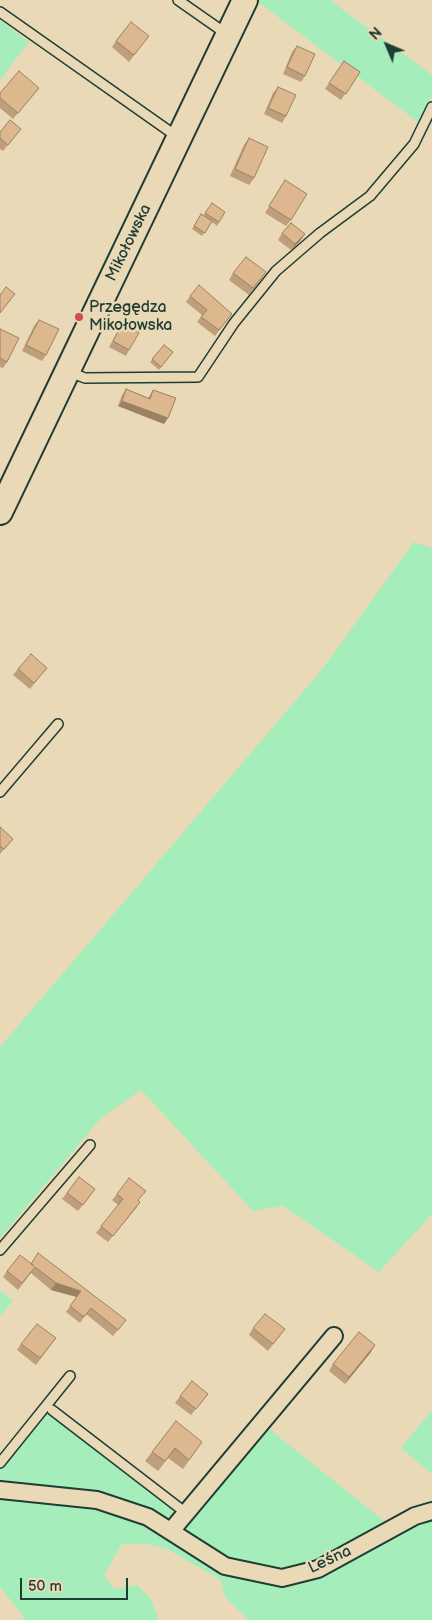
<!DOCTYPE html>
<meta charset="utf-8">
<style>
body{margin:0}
#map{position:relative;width:432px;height:1620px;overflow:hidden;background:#ead9b6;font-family:"Balsamiq Sans",sans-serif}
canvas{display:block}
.north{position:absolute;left:362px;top:20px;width:50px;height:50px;-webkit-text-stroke:4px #ead9b6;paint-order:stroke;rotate:315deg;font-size:14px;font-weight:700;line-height:20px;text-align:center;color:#1f3d34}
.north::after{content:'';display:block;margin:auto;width:18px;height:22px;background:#1f3d34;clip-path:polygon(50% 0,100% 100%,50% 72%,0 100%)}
.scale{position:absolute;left:20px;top:1578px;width:108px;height:22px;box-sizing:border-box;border:2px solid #1f3d34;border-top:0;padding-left:6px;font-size:15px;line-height:18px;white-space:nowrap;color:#1f3d34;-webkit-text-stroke:4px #ead9b6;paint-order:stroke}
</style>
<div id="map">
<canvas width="432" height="1620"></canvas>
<div class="north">N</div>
<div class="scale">50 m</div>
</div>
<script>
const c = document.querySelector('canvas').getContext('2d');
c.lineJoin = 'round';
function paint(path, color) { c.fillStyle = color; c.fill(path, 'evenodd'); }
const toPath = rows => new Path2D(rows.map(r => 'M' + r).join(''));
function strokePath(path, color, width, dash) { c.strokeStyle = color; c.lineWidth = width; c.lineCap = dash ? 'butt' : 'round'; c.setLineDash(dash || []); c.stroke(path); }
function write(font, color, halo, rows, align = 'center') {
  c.font = font + ' "Balsamiq Sans",sans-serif'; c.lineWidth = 5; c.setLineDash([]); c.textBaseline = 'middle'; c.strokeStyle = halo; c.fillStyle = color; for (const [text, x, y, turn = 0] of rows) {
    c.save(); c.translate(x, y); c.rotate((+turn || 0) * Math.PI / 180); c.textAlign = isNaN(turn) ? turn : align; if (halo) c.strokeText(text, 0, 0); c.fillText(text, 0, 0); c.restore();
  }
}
paint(toPath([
 [259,0,330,0,432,75,432,96,418,122,258,2],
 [0,20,29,42,0,80],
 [414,542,432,548,432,1214,379,1272,283,1206,253,1211,141,1090,100,1119,0,1238,0,1047,320,672],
 [0,1290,13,1301,0,1316],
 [432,1410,432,1474,401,1448],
 [46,1413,137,1479,173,1509,176,1514,170,1522,0,1484,0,1470],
 [268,1428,388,1524,312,1564,292,1567,267,1567,228,1558,198,1541,187,1532,185,1526],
 [0,1496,98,1507,141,1520,284,1584,432,1516,432,1620,248,1620,225,1597,221,1580,167,1549,147,1544,122,1544,104,1575,114,1589,137,1585,150,1598,159,1620,22,1620,24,1617,0,1587]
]), '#a5eebc');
const service = toPath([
 [178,0,228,35],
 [0,12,179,138],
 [67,371,85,378,198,377,234,323,276,271,320,233,370,196,414,144,432,107],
 [0,792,58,724],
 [0,1250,90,1145],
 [52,1410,186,1513],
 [0,1463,70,1376]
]);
const minor = toPath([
 [0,1490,97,1500,148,1517,225,1566,282,1578,318,1569,415,1516,432,1511],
 [171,1531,334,1336]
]);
const secondary = toPath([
 [0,512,245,0]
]);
strokePath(service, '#1f3d34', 12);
strokePath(minor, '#1f3d34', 20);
strokePath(secondary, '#1f3d34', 28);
strokePath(service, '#ead9b6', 9);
strokePath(minor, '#ead9b6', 16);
strokePath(secondary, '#ead9b6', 24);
paint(toPath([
 [149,36,129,62,112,47,116,41],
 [297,46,305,76,301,82,283,74,292,52],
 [344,61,360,72,341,100,325,89],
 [278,87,286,116,282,123,264,114,273,93],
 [39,88,34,94,13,119,0,108,0,93],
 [21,129,3,151,0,149,0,132],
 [249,138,254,178,249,185,230,176,244,145],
 [285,180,291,220,286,226,265,213],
 [212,203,225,212,217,226,212,222,202,236,192,229,201,214,203,216],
 [282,233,305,234,300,241,291,250,278,240],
 [266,272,249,295,229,280,233,273],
 [190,296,232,314,215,336,197,322,202,315,186,302],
 [39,320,46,355,42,361,22,351,34,326],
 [122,324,129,350,126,356,109,347],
 [0,329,7,362,3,368,0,367],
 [164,345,173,352,159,370,150,362],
 [126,389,148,398,153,390,164,424,118,406,122,395],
 [47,668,30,689,13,675,18,669],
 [0,827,13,839,0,854],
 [79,1177,95,1189,78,1211,62,1199],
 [117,1194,139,1200,136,1208,108,1242,96,1233,118,1205,112,1200],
 [31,1264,126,1320,113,1336,86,1314,80,1323,66,1312,77,1297,51,1290,31,1273,18,1290,3,1277,7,1271],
 [253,1328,285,1329,268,1351,249,1335],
 [56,1338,36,1365,17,1350,21,1344],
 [371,1352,345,1384,329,1371,333,1364],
 [208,1394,191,1415,175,1403,180,1396],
 [202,1442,183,1469,168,1458,158,1471,145,1461,152,1452]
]), '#be9e7b');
paint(toPath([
 [305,234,300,241,291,250,295,244],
 [122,401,168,418,164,424,118,406],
 [140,1202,136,1208,108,1242,113,1236],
 [56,1283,81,1291,77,1297,51,1290],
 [375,1345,371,1352,345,1384,349,1377]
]), '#9b8164');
const building = toPath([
 [131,22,149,36,134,55,116,41,131,22],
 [297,46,315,54,305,76,287,67,297,46],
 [344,61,360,72,346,94,329,83,344,61],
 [19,71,39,88,18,113,0,98,0,93,19,71],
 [278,87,296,95,286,116,268,108,278,87],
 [10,120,21,129,8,145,0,138,0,132,10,120],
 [249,138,268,147,254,178,235,169,249,138],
 [285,180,307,194,291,220,269,206,285,180],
 [212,203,225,212,219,222,205,213,212,203],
 [201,214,212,221,205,233,194,226,201,214],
 [291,223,305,234,295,244,282,233,291,223],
 [246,257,266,272,253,288,233,273,246,257],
 [199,285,232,314,219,330,201,317,207,310,190,296,199,285],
 [6,287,15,294,0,313,0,295,6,287],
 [39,320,59,329,46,355,26,345,39,320],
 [122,324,139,333,129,350,113,341,122,324],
 [0,329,19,338,7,362,0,358,0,329],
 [164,345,173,352,161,367,152,359,164,345],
 [126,389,150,399,153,390,176,398,168,418,122,401,126,389],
 [31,654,47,668,34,683,18,669,31,654],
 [0,827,13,839,4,849,0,846,0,827],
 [79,1177,95,1189,83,1205,67,1193,79,1177],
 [129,1178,146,1191,138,1200,140,1202,113,1236,101,1226,123,1199,117,1194,129,1178],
 [38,1253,126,1320,118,1330,91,1308,84,1317,70,1306,81,1291,56,1283,35,1267,22,1283,7,1271,20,1255,34,1266,31,1264,38,1253],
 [265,1314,285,1329,273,1344,253,1328,265,1314],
 [37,1324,56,1338,40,1358,21,1344,37,1324],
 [359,1332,375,1345,349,1377,333,1364,359,1332],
 [192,1381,208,1394,196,1409,180,1396,192,1381],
 [176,1421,202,1442,189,1460,175,1448,165,1461,152,1452,176,1421]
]);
paint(building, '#ddb88f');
strokePath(building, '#9b8164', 1);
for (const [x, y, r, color] of [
 [79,317,5,"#d1495b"]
]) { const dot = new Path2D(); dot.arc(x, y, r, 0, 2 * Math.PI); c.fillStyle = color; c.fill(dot); strokePath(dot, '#ead9b6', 2); }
write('16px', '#1f3d34', '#ead9b6', [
 ["Mikołowska",129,243,-64],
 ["Leśna",330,1560,-25]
]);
write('16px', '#1f3d34', '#ead9b6', [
 ["Przegędza",89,308],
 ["Mikołowska",89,326]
], 'left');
</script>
